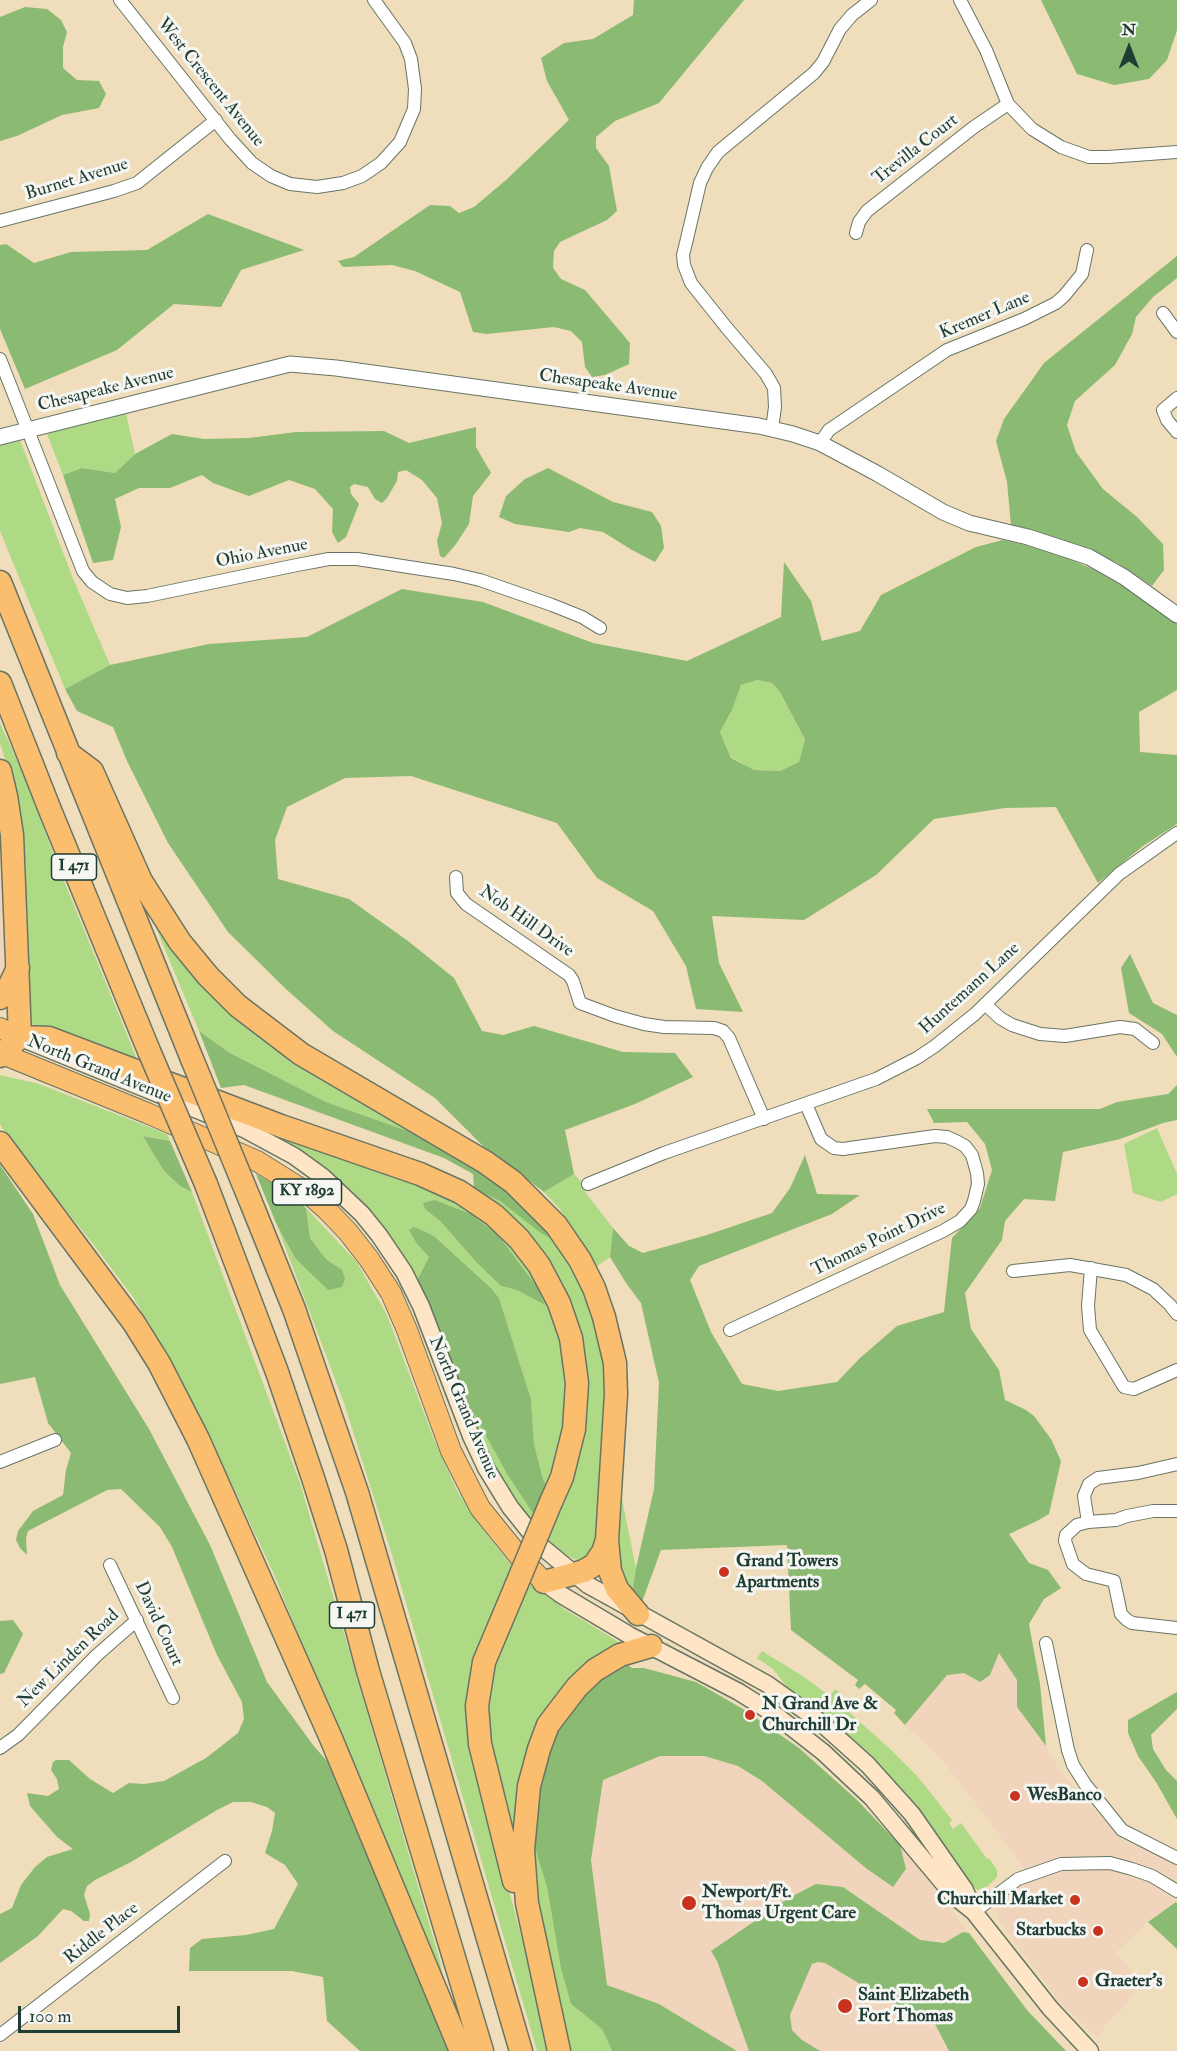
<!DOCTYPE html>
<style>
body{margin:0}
#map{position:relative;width:1177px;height:2051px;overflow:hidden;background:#efddbc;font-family:"IM FELL Double Pica",serif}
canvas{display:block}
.north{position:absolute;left:1099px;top:18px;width:60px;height:60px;-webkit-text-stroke:4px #f6f6f2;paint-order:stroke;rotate:0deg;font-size:16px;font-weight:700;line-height:24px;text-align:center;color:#1f3d34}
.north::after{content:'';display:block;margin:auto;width:21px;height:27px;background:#1f3d34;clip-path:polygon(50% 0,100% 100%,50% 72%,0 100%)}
.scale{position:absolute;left:18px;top:2006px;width:162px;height:27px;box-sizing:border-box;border:3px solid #1f3d34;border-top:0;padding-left:8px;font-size:18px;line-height:21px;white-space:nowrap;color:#1f3d34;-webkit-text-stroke:4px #f6f6f2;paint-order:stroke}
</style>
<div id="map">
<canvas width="1177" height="2051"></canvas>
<div class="north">N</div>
<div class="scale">100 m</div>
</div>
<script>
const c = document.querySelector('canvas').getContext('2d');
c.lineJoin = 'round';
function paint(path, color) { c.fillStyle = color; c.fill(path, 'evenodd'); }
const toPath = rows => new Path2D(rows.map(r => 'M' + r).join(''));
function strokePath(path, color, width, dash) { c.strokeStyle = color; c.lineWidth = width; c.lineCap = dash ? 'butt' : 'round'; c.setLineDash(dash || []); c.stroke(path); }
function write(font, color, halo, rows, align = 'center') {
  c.font = font + ' "IM FELL Double Pica",serif'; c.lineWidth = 6; c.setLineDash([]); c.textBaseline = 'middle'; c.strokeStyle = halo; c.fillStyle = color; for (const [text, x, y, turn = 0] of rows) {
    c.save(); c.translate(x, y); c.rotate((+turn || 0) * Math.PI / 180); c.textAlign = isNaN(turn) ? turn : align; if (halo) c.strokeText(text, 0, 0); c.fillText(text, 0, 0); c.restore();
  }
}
paint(toPath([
 [0,818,5,939,3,973,0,977],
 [999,1652,1017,1680,1017,1707,1046,1746,1062,1774,1122,1840,1161,1856,1177,1866,1177,1901,1148,1922,1116,1952,1141,1982,1121,2011,1109,2020,1099,2035,1099,2039,1060,2002,997,1918,997,1910,1010,1894,1031,1881,1022,1865,944,1762,905,1725,947,1675,964,1673,990,1674],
 [660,1756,704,1756,738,1766,762,1781,867,1869,893,1887,906,1869,900,1845,969,1933,963,1932,944,1943,920,1940,843,1887,816,1884,787,1899,711,1951,717,1961,749,2051,737,2051,659,2004,607,1985,591,1860,603,1780],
 [818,1962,825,1963,919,2019,925,2013,934,2022,949,2051,820,2051,802,2041,792,2030,790,2015,812,1963]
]), '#f0d5bc');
paint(toPath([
 [126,413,135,454,115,473,82,468,63,475,47,434,54,431],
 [20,440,74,581,110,665,65,689,0,531,0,445],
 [756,680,772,683,780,692,805,741,799,762,780,771,753,770,731,757,720,732,732,710,741,685],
 [0,723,24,776,62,876,139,1064,29,1023,10,776,0,743],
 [146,904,171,940,419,1135,326,1102,230,1053,199,1031],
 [0,1075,39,1084,167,1134,170,1141,144,1136,164,1171,180,1186,192,1192,300,1483,440,1961,445,1989,341,1742,274,1574,234,1489,169,1357,133,1297,90,1240,9,1140,0,1124],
 [254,1125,462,1201,492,1222,547,1294,560,1328,569,1412,548,1489,543,1479,534,1444,531,1399,499,1298,492,1289,434,1236,417,1244,429,1257,417,1280,391,1239],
 [435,1200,471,1214,498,1235,538,1288,545,1304,517,1290,501,1286,478,1264,440,1221,425,1209],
 [1157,1128,1177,1174,1177,1194,1161,1202,1133,1193,1124,1144],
 [574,1174,581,1181,586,1193,613,1228,610,1257,596,1267,560,1209,544,1192],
 [474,1189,500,1201,565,1246,586,1285,610,1376,597,1545,582,1562,572,1558,543,1540,568,1480,573,1321],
 [306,1208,356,1261,387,1315,433,1437,456,1489,483,1530,514,1569,496,1604,478,1645,469,1683,468,1713,475,1760,551,2051,537,2051,392,1555,344,1403,276,1223,295,1258,342,1270,326,1259,310,1238],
 [460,1389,507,1474,536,1518,533,1528,524,1517,479,1440],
 [622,1499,636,1568,633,1587,634,1598,616,1567],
 [527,1578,564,1609,624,1645,594,1657,561,1688,531,1739,514,1829,489,1749,488,1718,496,1660],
 [762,1651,801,1675,830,1696,835,1689,843,1695,838,1702,890,1749,918,1777,952,1820,949,1823,953,1829,961,1823,987,1859,989,1858,997,1870,997,1877,988,1886,978,1890,972,1886,902,1789,866,1751,787,1687,773,1669,757,1658],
 [531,1836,547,1887,561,1969,571,2004,602,2029,612,2051,570,2051,541,1936]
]), '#afda85');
paint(toPath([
 [634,0,744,0,659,103,615,121,596,137,596,148,609,166,617,211,607,220,560,242,554,251,553,268,561,279,585,290,630,343,629,364,605,375,592,377,585,367,582,342,571,331,554,327,487,334,473,332,460,292,415,271,392,265,343,267,338,261,354,257,430,205,450,206,459,213,474,207,506,180,569,120,547,81,541,58,564,43,593,39,633,15],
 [1041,0,1177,0,1177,30,1167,60,1149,79,1114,85,1077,74],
 [25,7,47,9,61,20,67,32,63,47,63,68,77,80,99,81,106,94,99,108,62,115,17,136,0,141,0,17],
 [208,214,304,250,241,270,221,307,174,304,117,350,25,389,0,329,0,245,6,244,34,263,71,252,147,250],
 [1177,256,1177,278,1153,297,1136,317,1132,334,1115,365,1075,401,1067,425,1076,452,1103,489,1137,517,1163,544,1164,570,1152,586,1116,562,1055,537,1011,525,1007,482,996,441,1004,419,1044,363],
 [476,427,476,447,491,473,473,496,469,524,456,544,444,558,440,556,437,541,442,523,437,498,422,480,406,470,398,472,397,481,387,498,382,503,375,499,368,487,354,484,350,487,351,494,359,504,346,537,338,543,332,532,333,509,315,489,289,480,249,496,213,483,202,475,170,488,139,488,115,499,121,527,113,560,93,563,63,475,82,468,115,473,135,454,172,434,204,439,249,438,296,432,384,431,409,443],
 [548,468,613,502,652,512,661,526,664,548,655,562,632,550,603,532,580,528,569,532,515,524,499,517,506,496,525,479],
 [1003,540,1052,551,1097,571,1138,595,1177,624,1177,690,1139,712,1140,752,1177,755,1177,824,1143,846,1098,883,1056,807,1005,808,934,819,876,875,804,920,712,916,719,963,743,1012,696,1009,686,966,653,911,597,878,557,823,411,776,345,778,287,807,275,840,278,879,349,899,408,941,454,978,482,1031,503,1035,534,1026,623,1052,675,1053,693,1077,635,1104,565,1130,574,1174,544,1192,506,1163,488,1151,435,1098,333,1031,287,990,228,932,168,843,127,761,113,727,77,711,65,689,110,665,209,644,307,637,402,589,483,602,593,643,687,661,781,617,784,562,811,601,822,641,860,631,881,595,976,547],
 [757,680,772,683,780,692,805,740,799,762,780,771,754,770,731,758,720,732,732,710,741,685],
 [1130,954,1153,1003,1177,1015,1177,1057,1162,1034,1129,1013,1121,968],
 [199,1031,230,1053,326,1102,419,1135,491,1172,565,1246,541,1233,500,1201,474,1189,473,1174,444,1158,244,1085,221,1088],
 [1177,1085,1177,1120,1163,1123,1120,1139,1063,1152,1055,1201,1024,1199,1005,1221,1002,1240,965,1293,971,1329,999,1370,1005,1400,1026,1410,1034,1416,1051,1439,1061,1461,1049,1514,1037,1521,1009,1534,1029,1563,1048,1570,1061,1588,1044,1599,1029,1624,1040,1684,1046,1746,1017,1707,1017,1680,999,1653,990,1675,980,1682,964,1673,947,1675,905,1725,894,1713,896,1710,865,1684,859,1689,855,1685,858,1680,791,1630,787,1545,661,1550,642,1602,634,1598,633,1587,636,1568,654,1489,659,1383,641,1303,626,1283,610,1257,613,1228,629,1246,643,1253,707,1235,772,1213,790,1188,805,1155,817,1194,860,1195,832,1214,699,1266,690,1280,711,1332,742,1384,778,1391,837,1382,860,1358,897,1326,944,1312,952,1238,980,1208,992,1170,985,1144,967,1122,934,1123,927,1109,1100,1109,1117,1102,1168,1094],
 [143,1136,170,1141,192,1192,180,1186,164,1171],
 [0,1165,33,1214,60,1285,149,1429,210,1545,267,1682,313,1745,327,1761,449,2051,360,2051,327,2021,323,1977,292,1971,189,1971,190,1948,202,1939,246,1935,274,1929,298,1884,285,1865,265,1853,272,1831,275,1813,267,1807,251,1802,233,1802,217,1810,131,1862,95,1880,87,1886,84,1895,90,1914,89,1921,84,1921,71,1911,63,1909,38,1936,0,1963,0,1914,12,1908,21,1885,35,1867,47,1857,73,1849,57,1837,30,1806,27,1793,48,1796,59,1789,57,1779,51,1770,53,1762,56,1760,69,1760,90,1779,113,1793,129,1783,144,1784,164,1781,206,1758,238,1733,244,1719,242,1702,217,1655,172,1547,160,1527,121,1489,107,1490,28,1531,26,1538,27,1555,20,1548,16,1540,18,1531,33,1511,63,1495,66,1470,71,1453,48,1423,35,1377,0,1384],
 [256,1174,282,1189,306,1208,310,1238,326,1259,342,1270,345,1279,342,1287,328,1290,295,1258,276,1223],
 [435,1200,471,1214,498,1235,538,1288,545,1305,517,1290,501,1286,478,1264,440,1221,425,1209,423,1203],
 [414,1227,434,1236,492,1289,499,1298,531,1399,534,1444,543,1479,548,1489,536,1518,507,1474,460,1389,431,1310,417,1280,429,1257,417,1244,409,1230],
 [13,1620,23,1634,4,1673,0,1674,0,1621],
 [622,1660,632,1668,644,1668,696,1682,743,1709,799,1748,856,1799,900,1845,906,1869,893,1887,867,1869,762,1781,738,1766,704,1756,660,1756,603,1780,591,1860,607,1985,659,2004,737,2051,612,2051,602,2029,571,2004,561,1969,547,1887,531,1836,540,1769,565,1712],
 [1177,1692,1177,1709,1151,1735,1153,1749,1166,1770,1177,1781,1177,1819,1156,1782,1138,1756,1128,1733,1128,1720],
 [816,1884,843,1887,920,1940,944,1943,963,1932,969,1933,1027,2010,1066,2051,949,2051,934,2022,926,2014,919,2019,825,1963,818,1962,812,1964,790,2015,792,2030,802,2040,820,2051,749,2051,717,1961,711,1951,787,1899],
 [1176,1902,1177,1903,1177,1949,1148,1922]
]), '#8bba72');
const minor = toPath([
 [120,0,230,139,252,163,271,176,290,184,317,187,343,183,362,176,381,163,400,142,414,109,415,89,411,59,405,43,374,0],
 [960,0,986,50,1008,104,1032,129,1061,147,1089,157,1108,157,1177,152],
 [0,221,114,191,137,183,216,120],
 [856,233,859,222,867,211,974,127,1008,104],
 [1163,313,1177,332],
 [0,359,83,571,92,582,110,594,127,598,147,596,297,565,329,559,357,559,454,574,480,580,552,605,582,617,600,628],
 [1177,398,1163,410,1167,420,1177,432],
 [772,429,775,407,774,388,766,374,726,327,691,283,684,265,683,255,686,243,700,183,707,168,718,152,814,73,823,62,840,29,852,15,871,0],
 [820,443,829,430,947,350,1024,319,1056,303,1064,296,1082,274,1087,250],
 [456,877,457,893,466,904,569,975,573,981,580,1003,615,1016,644,1024,664,1027,714,1028,723,1031,729,1038,764,1119],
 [985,1004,1000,1018,1012,1025,1040,1034,1065,1036,1120,1027,1135,1029,1153,1043],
 [588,1184,664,1153,876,1079,917,1058,935,1046,975,1014,1119,874,1177,833],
 [1091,1268,1088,1306,1090,1330,1124,1387,1134,1389,1177,1370],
 [1013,1271,1070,1265,1126,1275,1153,1289,1170,1305,1177,1314],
 [730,1330,943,1231,960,1221,971,1209,974,1201,978,1184,977,1173,972,1155,965,1146,958,1142,947,1137,935,1136,843,1149,834,1148,821,1139,806,1104],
 [0,1462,55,1440],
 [1177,1464,1138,1473,1098,1478,1089,1484,1084,1496,1088,1522,1116,1520,1127,1516,1153,1511,1177,1511],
 [1088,1522,1077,1525,1066,1535,1065,1541,1073,1564,1086,1574,1114,1581,1121,1614,1127,1620,1132,1623,1177,1628],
 [110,1565,173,1698],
 [1046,1643,1068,1750,1073,1765,1085,1784,1122,1830,1177,1858],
 [0,1748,18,1735,97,1655,137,1620],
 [974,1912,1018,1879,1061,1864,1110,1863,1132,1869,1152,1876,1177,1891],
 [0,2035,225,1861]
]);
const tertiary = toPath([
 [0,437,290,364,336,368,759,426,793,434,820,443,878,474,943,512,969,523,1028,537,1089,557,1124,577,1177,615]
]);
const secondary = toPath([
 [26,1040,244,1129,294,1156,323,1177,362,1214,379,1235,404,1272,421,1306,471,1436,486,1468,510,1507,542,1547,588,1585,767,1684,819,1721,868,1765,912,1814,965,1890,974,1912],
 [544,1582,560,1594,629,1635,739,1692,777,1716,823,1752,872,1798,954,1896,974,1912,1050,2008,1090,2051]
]);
const primary = toPath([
 [0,1028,20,1037],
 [0,1053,147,1113,257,1161,308,1193,327,1210,348,1232,369,1259,391,1293,407,1330,451,1451,480,1508,518,1555,544,1582]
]);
const motorway = toPath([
 [0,582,192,1059],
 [0,683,50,810,149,1051],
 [68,753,92,771,141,881,180,942,208,976,238,1006,301,1054,485,1162,513,1182,556,1225,580,1260,594,1288,604,1317,615,1363,616,1394,607,1540,610,1571,617,1589,638,1614],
 [0,771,6,796,12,835,20,1037],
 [0,998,6,993,18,968],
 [0,1056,20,1037,49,1038,281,1126,420,1174,460,1192,494,1215,519,1239,539,1265,559,1303,571,1338,577,1383,574,1429,562,1477,551,1502],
 [0,1143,134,1323,159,1363,198,1439,330,1736,461,2051],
 [206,1184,277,1372,313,1478,336,1550,368,1671,482,2051],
 [250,1200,294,1309,357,1492,521,2051],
 [544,1582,584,1571,594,1565,603,1552,607,1540],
 [514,1881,480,1744,477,1706,484,1662,516,1586],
 [559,2051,527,1903,523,1850,529,1786,539,1749,548,1725,577,1687,595,1670,620,1655,651,1646]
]);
strokePath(minor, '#687564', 14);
strokePath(tertiary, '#687564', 17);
strokePath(secondary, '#687564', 19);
strokePath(primary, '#687564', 22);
strokePath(motorway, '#687564', 25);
strokePath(minor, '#fff', 12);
strokePath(tertiary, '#fff', 15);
strokePath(secondary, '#fde5c5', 16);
strokePath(primary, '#fbbd6e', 20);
strokePath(motorway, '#fbbd6e', 22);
const motorwayBridge = toPath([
 [149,1051,206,1184],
 [192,1059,250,1200],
 [516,1586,551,1502]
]);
strokePath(motorwayBridge, '#687564', 25, []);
strokePath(motorwayBridge, '#fbbd6e', 22);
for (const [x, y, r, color] of [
 [724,1572,6,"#c8321e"],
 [750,1715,6,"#c8321e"],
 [1015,1796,6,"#c8321e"],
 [1075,1900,6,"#c8321e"],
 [689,1903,8,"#c8321e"],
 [1098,1931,6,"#c8321e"],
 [1083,1982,6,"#c8321e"],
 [845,2006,8,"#c8321e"]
]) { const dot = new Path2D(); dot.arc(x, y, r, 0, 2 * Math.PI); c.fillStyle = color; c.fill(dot); strokePath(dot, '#f6f6f2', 2); }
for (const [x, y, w] of [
 [74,867,45],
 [307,1192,69],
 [352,1615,45]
]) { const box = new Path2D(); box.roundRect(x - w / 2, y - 13, w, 26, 4.5); c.fillStyle = '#f6f6f2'; c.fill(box); strokePath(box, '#1f3d34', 1.5); }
write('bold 16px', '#1f3d34', null, [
 ["I 471",74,867],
 ["KY 1892",307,1192],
 ["I 471",352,1615]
]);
write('18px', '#1f3d34', '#f6f6f2', [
 ["West Crescent Avenue",210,83,51],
 ["Trevilla Court",916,150,-38],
 ["Burnet Avenue",77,180,-17],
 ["Kremer Lane",985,316,-23],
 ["Chesapeake Avenue",608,386,8],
 ["Chesapeake Avenue",106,390,-14],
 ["Ohio Avenue",262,554,-11],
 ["Nob Hill Drive",526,922,35],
 ["Huntemann Lane",970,989,-42],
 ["North Grand Avenue",99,1070,22],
 ["Thomas Point Drive",879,1240,-26],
 ["North Grand Avenue",463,1408,67],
 ["David Court",158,1624,65],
 ["New Linden Road",69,1659,-44],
 ["Riddle Place",102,1934,-38]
]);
write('bold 18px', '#1f3d34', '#f6f6f2', [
 ["Grand Towers",736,1562],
 ["Apartments",736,1583],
 ["N Grand Ave &",762,1705],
 ["Churchill Dr",762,1726],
 ["WesBanco",1027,1796],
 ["Newport/Ft.",702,1893],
 ["Thomas Urgent Care",702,1914],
 ["Churchill Market",1063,1900,"right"],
 ["Starbucks",1086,1931,"right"],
 ["Graeter's",1095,1982],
 ["Saint Elizabeth",858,1996],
 ["Fort Thomas",858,2017]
], 'left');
</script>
